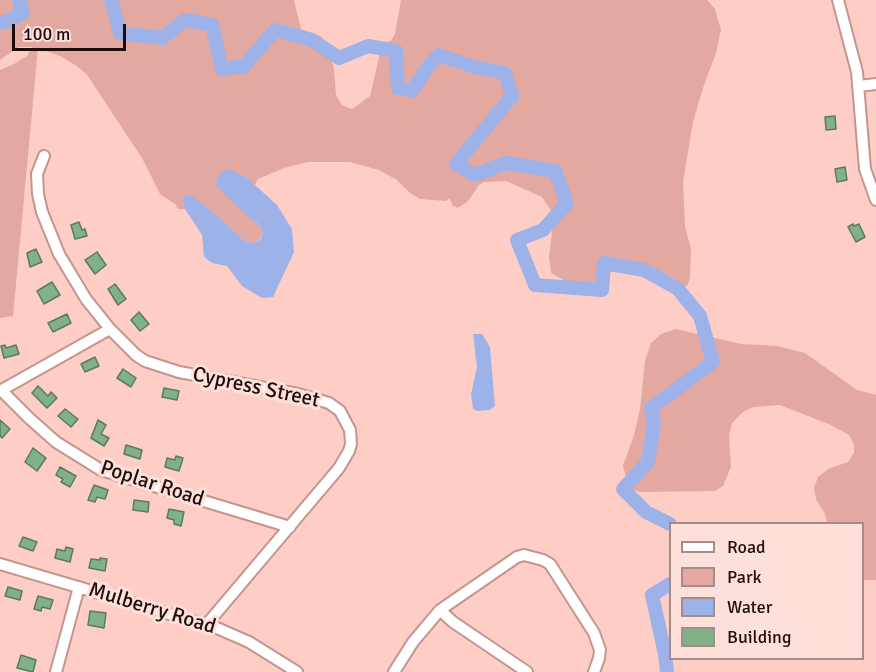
<!DOCTYPE html>
<style>
body{margin:0}
#map{position:relative;width:876px;height:672px;overflow:hidden;background:#fecec6;font-family:Signika,sans-serif}
canvas{display:block}
.legend{position:absolute;left:669px;top:522px;width:195px;height:138px;box-sizing:border-box;background:#fee0db;border:2px solid #a48c88;margin:0;padding:8px 10px;list-style:none;font-size:18px;color:#1d0d0b}
.legend li{display:flex;align-items:center;gap:12px;height:30px}
.legend b{width:30px;border:2px solid #a48c88}
.scale{position:absolute;left:12px;top:24px;width:114px;height:27px;box-sizing:border-box;border:3px solid #1d0d0b;border-top:0;padding-left:8px;font-size:18px;line-height:21px;white-space:nowrap;color:#1d0d0b;-webkit-text-stroke:4px #fee0db;paint-order:stroke}
</style>
<div id="map">
<canvas width="876" height="672"></canvas>
<ul class="legend">
<li><b style="height:8px;background:#fff"></b>Road</li>
<li><b style="height:16px;background:#e3a89f"></b>Park</li>
<li><b style="height:16px;background:#9db2e8"></b>Water</li>
<li><b style="height:16px;background:#80b187"></b>Building</li>
</ul>
<div class="scale">100 m</div>
</div>
<script>
const c = document.querySelector('canvas').getContext('2d');
c.lineJoin = 'round';
function paint(path, color) { c.fillStyle = color; c.fill(path, 'evenodd'); }
const toPath = rows => new Path2D(rows.map(r => 'M' + r).join(''));
function strokePath(path, color, width, dash) { c.strokeStyle = color; c.lineWidth = width; c.lineCap = dash ? 'butt' : 'round'; c.setLineDash(dash || []); c.stroke(path); }
function write(font, color, halo, rows, align = 'center') {
  c.font = font + ' Signika,sans-serif'; c.lineWidth = 6; c.setLineDash([]); c.textBaseline = 'middle'; c.strokeStyle = halo; c.fillStyle = color; for (const [text, x, y, turn = 0] of rows) {
    c.save(); c.translate(x, y); c.rotate((+turn || 0) * Math.PI / 180); c.textAlign = isNaN(turn) ? turn : align; if (halo) c.strokeText(text, 0, 0); c.fillText(text, 0, 0); c.restore();
  }
}
paint(toPath([
 [0,0,294,0,301,29,322,37,330,50,334,70,336,95,342,105,352,109,370,96,380,53,386,42,391,41,395,34,401,0,707,0,715,9,721,30,716,53,703,88,693,122,683,182,685,226,691,249,690,278,687,286,678,285,647,264,621,264,613,269,596,291,585,292,551,273,549,257,554,215,542,197,506,181,484,182,479,185,468,201,458,208,453,206,449,198,446,201,420,199,410,193,397,180,379,170,350,162,308,162,284,168,258,179,255,185,246,177,250,219,257,222,263,233,261,238,254,243,245,241,222,220,182,196,185,209,178,209,175,204,160,194,142,158,87,75,77,66,60,56,38,48,13,316,0,318,0,70,14,64,27,56,32,47,19,47,0,60],
 [676,329,741,344,777,346,805,353,857,390,876,395,876,580,863,580,862,524,827,523,825,514,816,499,814,488,818,477,828,469,848,462,854,453,854,444,849,435,831,425,780,405,753,407,743,412,732,423,729,435,731,467,723,486,715,491,640,492,629,488,623,466,634,435,640,409,645,361,651,343,661,334]
]), '#e3a89f');
paint(toPath([
 [228,169,246,177,277,205,292,229,294,252,273,297,262,298,242,286,227,266,212,263,204,257,202,235,185,209,182,196,191,195,222,220,245,241,254,243,261,239,263,233,257,222,250,219,217,187,216,181,221,172],
 [473,334,482,334,490,347,495,406,490,410,477,411,473,409,471,394,477,367]
]), '#9db2e8');
strokePath(toPath([
 [111,0,120,33,162,38,185,20,212,25,222,69,244,66,275,30,312,40,339,58,368,46,396,51,398,88,412,91,427,68,439,55,474,67,505,73,512,96,456,164,475,175,506,163,555,171,567,203,543,230,517,240,535,285,602,290,604,263,644,270,678,289,700,316,713,362,651,408,654,423,648,462,623,489,646,512,670,524],
 [0,22,3,23,23,13,19,0],
 [667,672,665,654,652,595,670,584]
]), '#9db2e8', 14);
const building = toPath([
 [835,116,836,129,826,130,825,117,835,116],
 [845,167,847,180,837,182,835,169,845,167],
 [79,222,82,230,85,229,87,236,75,239,71,225,79,222],
 [853,224,854,226,859,224,865,237,856,242,848,227,853,224],
 [36,249,42,262,30,267,27,253,36,249],
 [97,252,106,265,95,274,85,260,97,252],
 [52,282,60,295,44,304,37,291,52,282],
 [115,284,126,299,118,305,108,289,115,284],
 [139,312,149,324,140,331,131,320,139,312],
 [67,314,71,323,53,332,48,323,67,314],
 [5,345,6,348,16,345,19,354,4,358,1,346,5,345],
 [95,357,99,366,85,372,81,364,95,357],
 [123,369,136,378,131,387,117,378,123,369],
 [38,386,48,396,51,392,57,398,47,408,32,393,38,386],
 [164,388,179,391,177,400,162,397,164,388],
 [65,409,78,419,71,427,58,416,65,409],
 [0,420,10,429,2,438,0,436,0,420],
 [98,420,106,425,101,434,109,438,104,446,91,438,98,420],
 [126,445,142,450,140,459,124,454,126,445],
 [33,448,46,458,37,471,25,462,33,448],
 [176,456,183,458,179,471,165,467,167,458,175,460,176,456],
 [60,467,76,476,70,487,61,482,63,479,56,475,60,467],
 [94,485,108,490,105,499,97,497,95,502,88,500,94,485],
 [134,500,149,502,148,512,133,510,134,500],
 [169,509,184,512,181,526,174,524,174,520,167,518,169,509],
 [23,537,37,542,33,551,19,546,23,537],
 [66,547,73,549,70,562,55,558,57,549,65,551,66,547],
 [100,558,107,559,105,571,89,568,91,559,100,560,100,558],
 [8,587,22,591,20,600,5,596,8,587],
 [38,596,53,600,50,609,42,607,41,611,34,609,38,596],
 [90,611,106,613,104,628,88,625,90,611],
 [21,655,36,660,33,672,17,668,21,655]
]);
paint(building, '#80b187');
strokePath(building, '#5a7a5e', 1.5);
const minor = toPath([
 [838,0,857,72,865,169,876,200],
 [859,86,876,84],
 [44,156,37,174,38,194,42,212,59,254,86,299,110,329,136,355,145,361,179,372,298,394,329,403,340,411,350,430,351,444,349,451,339,468,207,624],
 [1,390,29,418,56,442,101,470,290,527],
 [0,391,110,329],
 [0,564,217,628,249,642,297,672],
 [440,610,453,622,527,672],
 [56,672,79,587],
 [394,672,413,642,440,610,517,557,524,555,543,560,550,564,594,633,600,650,599,658,594,672]
]);
strokePath(minor, '#c3958e', 14);
strokePath(minor, '#fff', 10);
write('21px', '#1d0d0b', '#fee0db', [
 ["Cypress Street",256,388,12],
 ["Poplar Road",152,484,18],
 ["Mulberry Road",152,609,17]
]);
</script>
